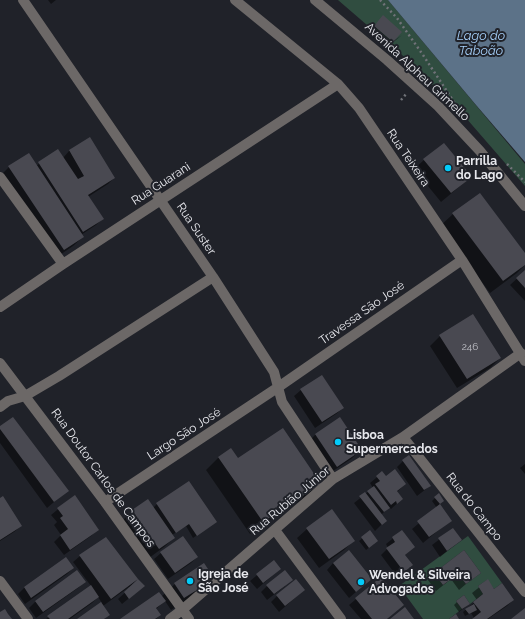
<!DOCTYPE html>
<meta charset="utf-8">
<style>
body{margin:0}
canvas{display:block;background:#202229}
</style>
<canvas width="525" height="619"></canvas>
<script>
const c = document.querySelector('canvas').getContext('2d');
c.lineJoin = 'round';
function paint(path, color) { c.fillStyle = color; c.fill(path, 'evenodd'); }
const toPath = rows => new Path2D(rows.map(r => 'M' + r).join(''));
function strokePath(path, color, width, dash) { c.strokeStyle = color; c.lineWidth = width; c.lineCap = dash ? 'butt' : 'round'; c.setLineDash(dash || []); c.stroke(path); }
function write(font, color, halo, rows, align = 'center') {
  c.font = font + ' Raleway,sans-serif'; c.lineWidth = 4; c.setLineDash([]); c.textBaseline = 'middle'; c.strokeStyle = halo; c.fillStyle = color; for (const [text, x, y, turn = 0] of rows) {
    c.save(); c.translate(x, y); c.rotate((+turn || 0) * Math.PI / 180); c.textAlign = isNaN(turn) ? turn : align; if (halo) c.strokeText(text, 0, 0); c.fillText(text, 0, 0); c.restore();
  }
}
paint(toPath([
 [338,0,388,0,525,164,525,186,466,118,391,44,402,35,389,44],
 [468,536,502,583,494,589,487,580,478,586,483,594,470,604,464,595,456,601,462,609,449,619,423,619,399,586],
 [464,550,481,573,466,584,458,574,443,585,434,573]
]), '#304d40');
paint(toPath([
 [388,0,525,0,525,162,476,105]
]), '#5c7288');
paint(toPath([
 [48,0,56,0,51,4],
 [377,23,400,32,386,48,368,33],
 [89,139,114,178,108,184,88,197,102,219,96,225,81,235,83,237,73,246,54,259,0,176,9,167,36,166,58,150,63,158,69,151],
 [424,160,471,177,441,202,414,169],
 [453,214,525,255,525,265,517,273,490,293,440,226],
 [525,271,525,301,510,285],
 [440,336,500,358,490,368,457,388,430,346],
 [301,390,343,408,336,414,315,428,294,396],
 [340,419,361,450,351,459,327,475,306,444,315,435],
 [0,427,67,491,47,508,0,443],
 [219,457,238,459,319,484,307,496,250,534,206,470],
 [403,461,430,486,417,496,397,467],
 [525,464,525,474,520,468],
 [382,473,386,478,405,484,397,492,402,499,391,509,389,507,381,515,385,521,375,531,354,503,373,488,370,483],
 [438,495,443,501,439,505,451,520,423,543,412,529,437,508,432,501],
 [74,496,98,529,91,536,64,555,54,542,61,535,54,525,57,522,51,515],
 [0,499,21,526,14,532,0,541],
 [148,500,153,508,157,504,216,522,193,538,186,526,172,535,174,538,164,547,149,558,123,520,132,511],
 [307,529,353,541,344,550,319,568,297,538],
 [453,529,461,540,440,557,432,545],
 [402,531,414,547,404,556,412,565,398,578,381,555,388,548,386,544],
 [370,532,374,544,366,550,359,541],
 [106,538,137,580,144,586,122,604,118,599,130,588,129,587,103,606,109,614,104,619,79,619,102,603,98,597,92,603,70,619,46,619,91,586,73,562,80,556],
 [464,551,480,572,459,590,451,579,436,591,428,580,434,574],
 [161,553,197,557,191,563,168,579,154,559],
 [66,558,73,568,67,574,25,604,18,594,24,588],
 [274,561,280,569,257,589,250,581],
 [333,563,371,579,349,598,327,570],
 [77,572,84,582,78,588,36,618,29,608,35,602],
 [208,572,201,580,204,584,191,597,171,610,165,601,156,609,160,615,156,619,121,619,161,597,175,584],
 [381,578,403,605,387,619,361,619,349,605],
 [487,581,494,590,513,600,507,606,488,619,473,619,474,618,471,613,465,616,463,612,477,600,472,593],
 [267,586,285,586,267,600,261,592],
 [304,590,279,612,271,602,277,596],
 [457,602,469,604,459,612,454,605]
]), '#0007');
paint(toPath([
 [383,15,402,32,393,42,374,26],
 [90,137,115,178,88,195,104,219,83,232,38,162,58,149,78,179,84,176,69,150],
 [444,143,472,177,451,193,423,159],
 [29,153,84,237,64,250,8,166],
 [480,193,525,253,525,265,503,281,452,213],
 [525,270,525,288,516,278],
 [473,314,501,358,467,379,439,335],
 [322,375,344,408,322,422,300,389],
 [13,417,69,491,54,502,0,429,0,426],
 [340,417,362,450,337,467,315,434],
 [283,428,321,484,263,522,218,457,231,448,238,458],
 [409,455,431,486,424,490,402,460],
 [395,469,406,484,397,491,403,499,397,504,396,501,391,505,375,484,380,481,376,476,382,471,386,476],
 [189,481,217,522,197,536,189,524,176,533,156,503],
 [374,486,390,508,384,512,367,491],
 [365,492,387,521,382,525,359,496],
 [439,493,444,501,440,504,434,497],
 [75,495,99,530,70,550,60,535,68,529,60,518,63,516,57,508],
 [3,496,22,526,0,540,0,498],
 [148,499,175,538,159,549,132,510],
 [440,504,452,521,429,537,417,521],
 [332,509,355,541,329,559,306,528],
 [453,528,462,540,447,551,438,538],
 [370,530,378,541,369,548,361,537],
 [402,530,415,547,405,555,413,565,404,572,386,548,395,542,392,537],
 [183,536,198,557,175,573,160,552],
 [106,537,138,579,111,599,79,555],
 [349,550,372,579,356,592,333,563],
 [464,550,481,573,466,584,458,574,443,585,434,573],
 [66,557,74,568,31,598,24,587],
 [274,560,281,569,263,583,256,574],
 [204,563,210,572,201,578,205,585,184,598,174,583],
 [77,570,86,582,43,612,35,601],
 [285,570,293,580,274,594,266,585],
 [381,577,404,605,387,619,372,619,355,598],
 [138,579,145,586,129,599,124,592],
 [296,579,305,590,285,606,276,595],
 [488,579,494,589,502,583,514,600,487,619,472,619,481,612,473,602,483,594,478,586],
 [91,585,99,597,68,619,50,619,47,616],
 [159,592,166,601,156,608,161,615,155,619,120,619],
 [464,595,470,604,462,609,456,601],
 [101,602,110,615,104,619,77,619],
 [474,604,477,610,469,614,465,609],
 [405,607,414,619,390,619],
 [525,608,525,619,511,619],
 [5,609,8,614,12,619,0,619,0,612],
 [456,614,459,619,449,619]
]), '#494951');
strokePath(toPath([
 [380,0,397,18,423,55,460,111],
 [401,100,407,93],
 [507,164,525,182]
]), '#707278', 2.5, [2, 3]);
strokePath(toPath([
 [23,0,213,277,274,372,282,402,333,479],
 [235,0,338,84,359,108,462,260,525,361],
 [315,0,387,60,438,106,480,151,525,206],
 [0,177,63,264],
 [0,307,63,264,338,84],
 [0,363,105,502,189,619],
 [0,407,8,401,25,396,59,376,213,277],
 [403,437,525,592],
 [105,502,277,388,462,260],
 [275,530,341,619],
 [0,581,28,619],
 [170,619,182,610,333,479,403,437,521,353]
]), '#6c6867', 10);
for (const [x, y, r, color] of [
 [448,168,4,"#03cbf9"],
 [338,442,4,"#03cbf9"],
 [190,581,4,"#03cbf9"],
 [361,582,4,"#03cbf9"]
]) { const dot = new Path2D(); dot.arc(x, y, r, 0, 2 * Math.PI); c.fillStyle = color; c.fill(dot); strokePath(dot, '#202229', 1.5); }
write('10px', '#c0c1c7', null, [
 ["246",470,347]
]);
write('12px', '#e8e9ee', '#202229', [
 ["Avenida Alpheu Grimello",417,72,43],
 ["Rua Teixeira",408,158,56],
 ["Rua Guarani",161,184,-33],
 ["Rua Suster",196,229,56],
 ["Travessa São José",362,313,-35],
 ["Largo São José",184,434,-33],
 ["Rua Doutor Carlos de Campos",103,478,54],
 ["Rua Rubião Júnior",290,501,-40],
 ["Rua do Campo",474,507,52]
]);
write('bold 12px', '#e8e9ee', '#202229', [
 ["Parrilla",456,161],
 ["do Lago",456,175],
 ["Lisboa",346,435],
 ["Supermercados",346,449],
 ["Igreja de",198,574],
 ["São José",198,588],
 ["Wendel & Silveira",369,575],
 ["Advogados",369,589]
], 'left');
write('italic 13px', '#a5cff9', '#202229', [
 ["Lago do",481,36],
 ["Taboão",481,51]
]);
</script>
